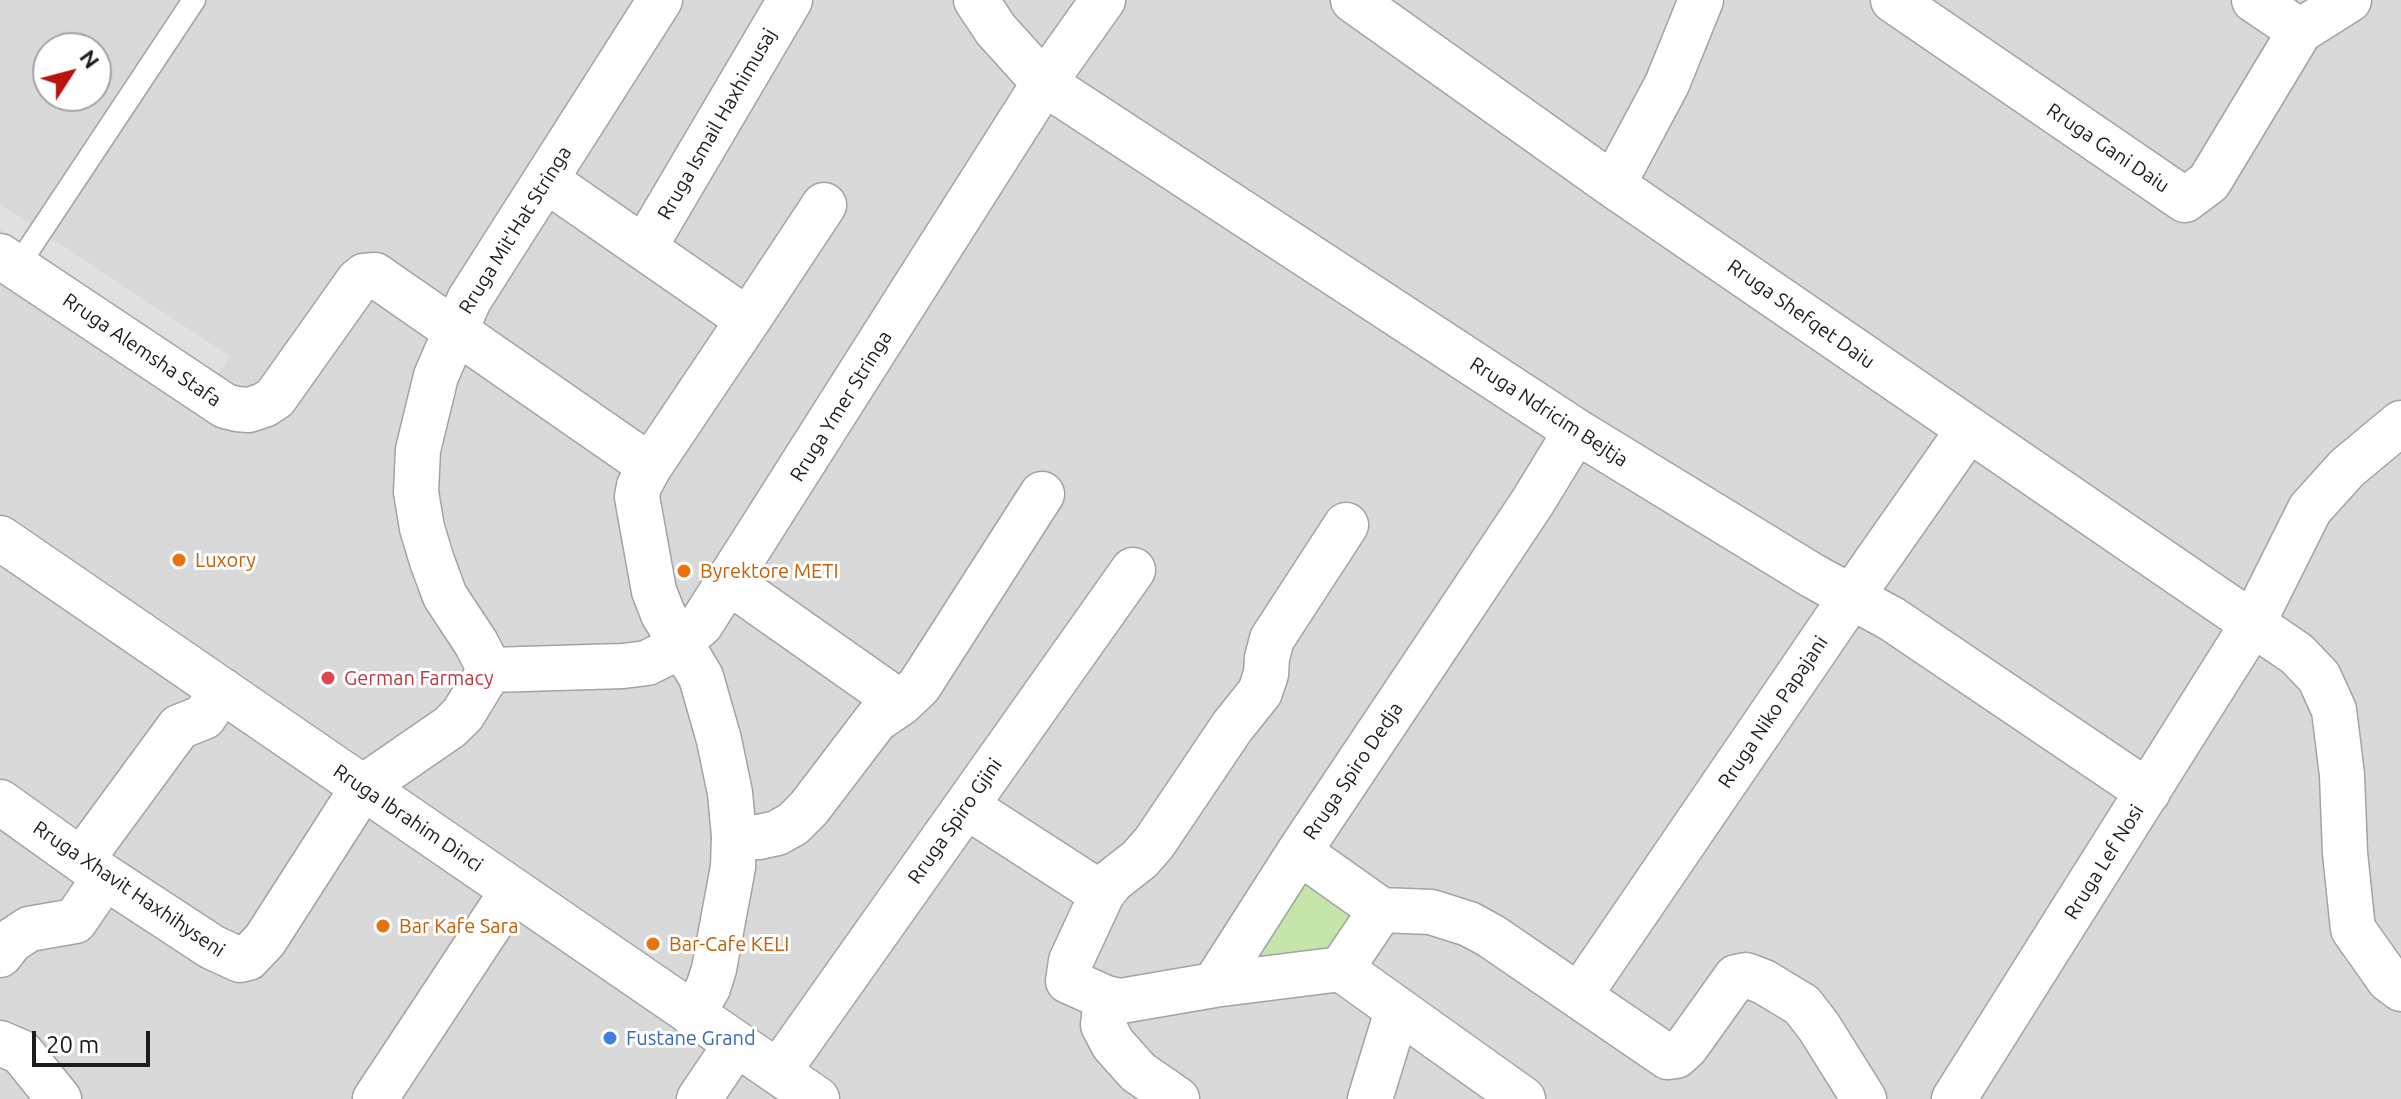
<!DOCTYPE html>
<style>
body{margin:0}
#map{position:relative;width:2401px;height:1099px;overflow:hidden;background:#ede9e2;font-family:Ubuntu,sans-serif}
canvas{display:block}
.north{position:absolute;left:32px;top:32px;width:80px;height:80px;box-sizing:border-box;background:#fff;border:2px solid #a4a4a4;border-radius:50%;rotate:54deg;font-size:22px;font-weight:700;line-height:32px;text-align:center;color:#1c1c1c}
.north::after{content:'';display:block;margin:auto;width:28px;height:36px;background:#bc120c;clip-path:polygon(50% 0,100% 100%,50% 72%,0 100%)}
.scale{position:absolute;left:32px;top:1031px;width:118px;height:36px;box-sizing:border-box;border:4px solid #1c1c1c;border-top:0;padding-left:10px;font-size:24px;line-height:28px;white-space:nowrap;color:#1c1c1c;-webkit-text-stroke:6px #fff;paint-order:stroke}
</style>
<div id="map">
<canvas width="2401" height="1099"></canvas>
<div class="north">N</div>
<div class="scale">20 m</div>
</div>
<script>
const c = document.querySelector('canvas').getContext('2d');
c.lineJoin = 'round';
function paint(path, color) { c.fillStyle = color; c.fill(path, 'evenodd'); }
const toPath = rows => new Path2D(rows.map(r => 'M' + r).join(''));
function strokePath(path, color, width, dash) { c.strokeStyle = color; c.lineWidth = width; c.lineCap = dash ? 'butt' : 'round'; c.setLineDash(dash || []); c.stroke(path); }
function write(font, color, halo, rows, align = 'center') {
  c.font = font + ' Ubuntu,sans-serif'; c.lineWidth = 6; c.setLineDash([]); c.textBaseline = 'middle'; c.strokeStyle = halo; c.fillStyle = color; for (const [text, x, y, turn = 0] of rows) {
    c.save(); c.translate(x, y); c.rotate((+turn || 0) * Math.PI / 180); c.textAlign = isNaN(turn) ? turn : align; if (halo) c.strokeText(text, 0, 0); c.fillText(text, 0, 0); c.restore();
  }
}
paint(toPath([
 [0,0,2401,0,2401,1099,0,1099],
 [48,48,96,48,96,96,48,96]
]), '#dad9d9');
paint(toPath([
 [1311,884,1354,916,1331,949,1262,958,1259,952,1301,887]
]), '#c5e5aa');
paint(toPath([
 [0,204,230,356,218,374,0,229]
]), '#e0e0e0');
const service = toPath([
 [17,267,194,0]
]);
const minor = toPath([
 [976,0,996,30,1044,83,1576,431,1813,576,1892,619,2148,792],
 [1353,0,1613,185,2297,654,2319,677,2334,710,2342,775,2345,853,2353,929,2389,980,2401,989],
 [1893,0,2185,200,2209,182,2300,31,2349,0],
 [2254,0,2300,31],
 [546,180,748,320,650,466,639,486,637,497,654,591,663,614,701,677,719,740,730,793,734,836,733,867,714,969,708,988,692,1014],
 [1613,185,1667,84,1701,0],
 [644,248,790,0],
 [0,256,225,406,237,409,249,410,264,405,275,398,358,281,364,276,375,275,650,466],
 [748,320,824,205],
 [1346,525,1272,639,1267,658,1266,674,1260,692,1232,727,1154,843,1140,859,1112,881,1102,894,1071,961,1068,981,1106,998,1121,1001,1214,985,1299,852,1532,503,1576,431],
 [0,538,817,1099],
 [729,582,901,703],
 [490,670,623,666,647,663,669,652,701,624,1044,83,1103,0],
 [0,802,105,877,212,947,240,960,248,958,265,940,363,787,450,727,463,714,490,670,476,643,445,596,432,561,422,528,416,492,418,450,436,376,469,300,660,0],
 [966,806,1102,894],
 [734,836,759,837,777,833,793,824,809,808,876,720,901,703,919,686,1042,494],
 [1299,852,1381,910,1431,912,1469,924,1491,936,1668,1057,1676,1056,1686,1047,1736,977,1746,975,1764,982,1802,1005,1819,1027,1864,1099],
 [82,859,179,727,204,717,222,690],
 [0,955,11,941,29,929,75,921,105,877],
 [1341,969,1381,910],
 [1214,985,1341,969,1523,1099],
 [1579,996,1852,596,1969,429],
 [1106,998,1103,1025,1113,1044,1138,1072,1177,1099],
 [0,1043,21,1052,59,1099],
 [778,1072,1133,570],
 [375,1099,513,890],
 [699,1099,736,1044],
 [1370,1099,1397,1011],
 [1954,1099,2252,625,2310,509,2347,468,2401,423]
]);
strokePath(service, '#a3a3a3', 25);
strokePath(minor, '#a3a3a3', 47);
strokePath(service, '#fff', 22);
strokePath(minor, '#fff', 44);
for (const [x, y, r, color] of [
 [179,560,8,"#e8710a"],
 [684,571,8,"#e8710a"],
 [328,678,8,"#e0444e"],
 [383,926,8,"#e8710a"],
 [653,944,8,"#e8710a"],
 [610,1038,8,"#3f7fe0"]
]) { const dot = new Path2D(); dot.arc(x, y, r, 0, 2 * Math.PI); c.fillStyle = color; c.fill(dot); strokePath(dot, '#fff', 3); }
write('20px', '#1c1c1c', '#fff', [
 ["Rruga Ismail Haxhimusaj",717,124,-60],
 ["Rruga Gani Daiu",2108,148,34],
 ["Rruga Mit'Hat Stringa",515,230,-58],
 ["Rruga Shefqet Daiu",1801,314,35],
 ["Rruga Alemsha Stafa",142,350,34],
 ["Rruga Ymer Stringa",841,406,-58],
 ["Rruga Ndricim Bejtja",1549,412,33],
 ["Rruga Niko Papajani",1773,712,-56],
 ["Rruga Spiro Dedja",1353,771,-56],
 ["Rruga Ibrahim Dinci",408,818,34],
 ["Rruga Spiro Gjini",955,821,-55],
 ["Rruga Lef Nosi",2104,862,-58],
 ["Rruga Xhavit Haxhihyseni",129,889,34]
]);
write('20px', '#c56008', '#fff', [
 ["Luxory",195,560],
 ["Byrektore METI",700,571],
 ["Bar Kafe Sara",399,926],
 ["Bar-Cafe KELI",669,944]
], 'left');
write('20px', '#be3a42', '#fff', [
 ["German Farmacy",344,678]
], 'left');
write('20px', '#366cbe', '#fff', [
 ["Fustane Grand",626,1038]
], 'left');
</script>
